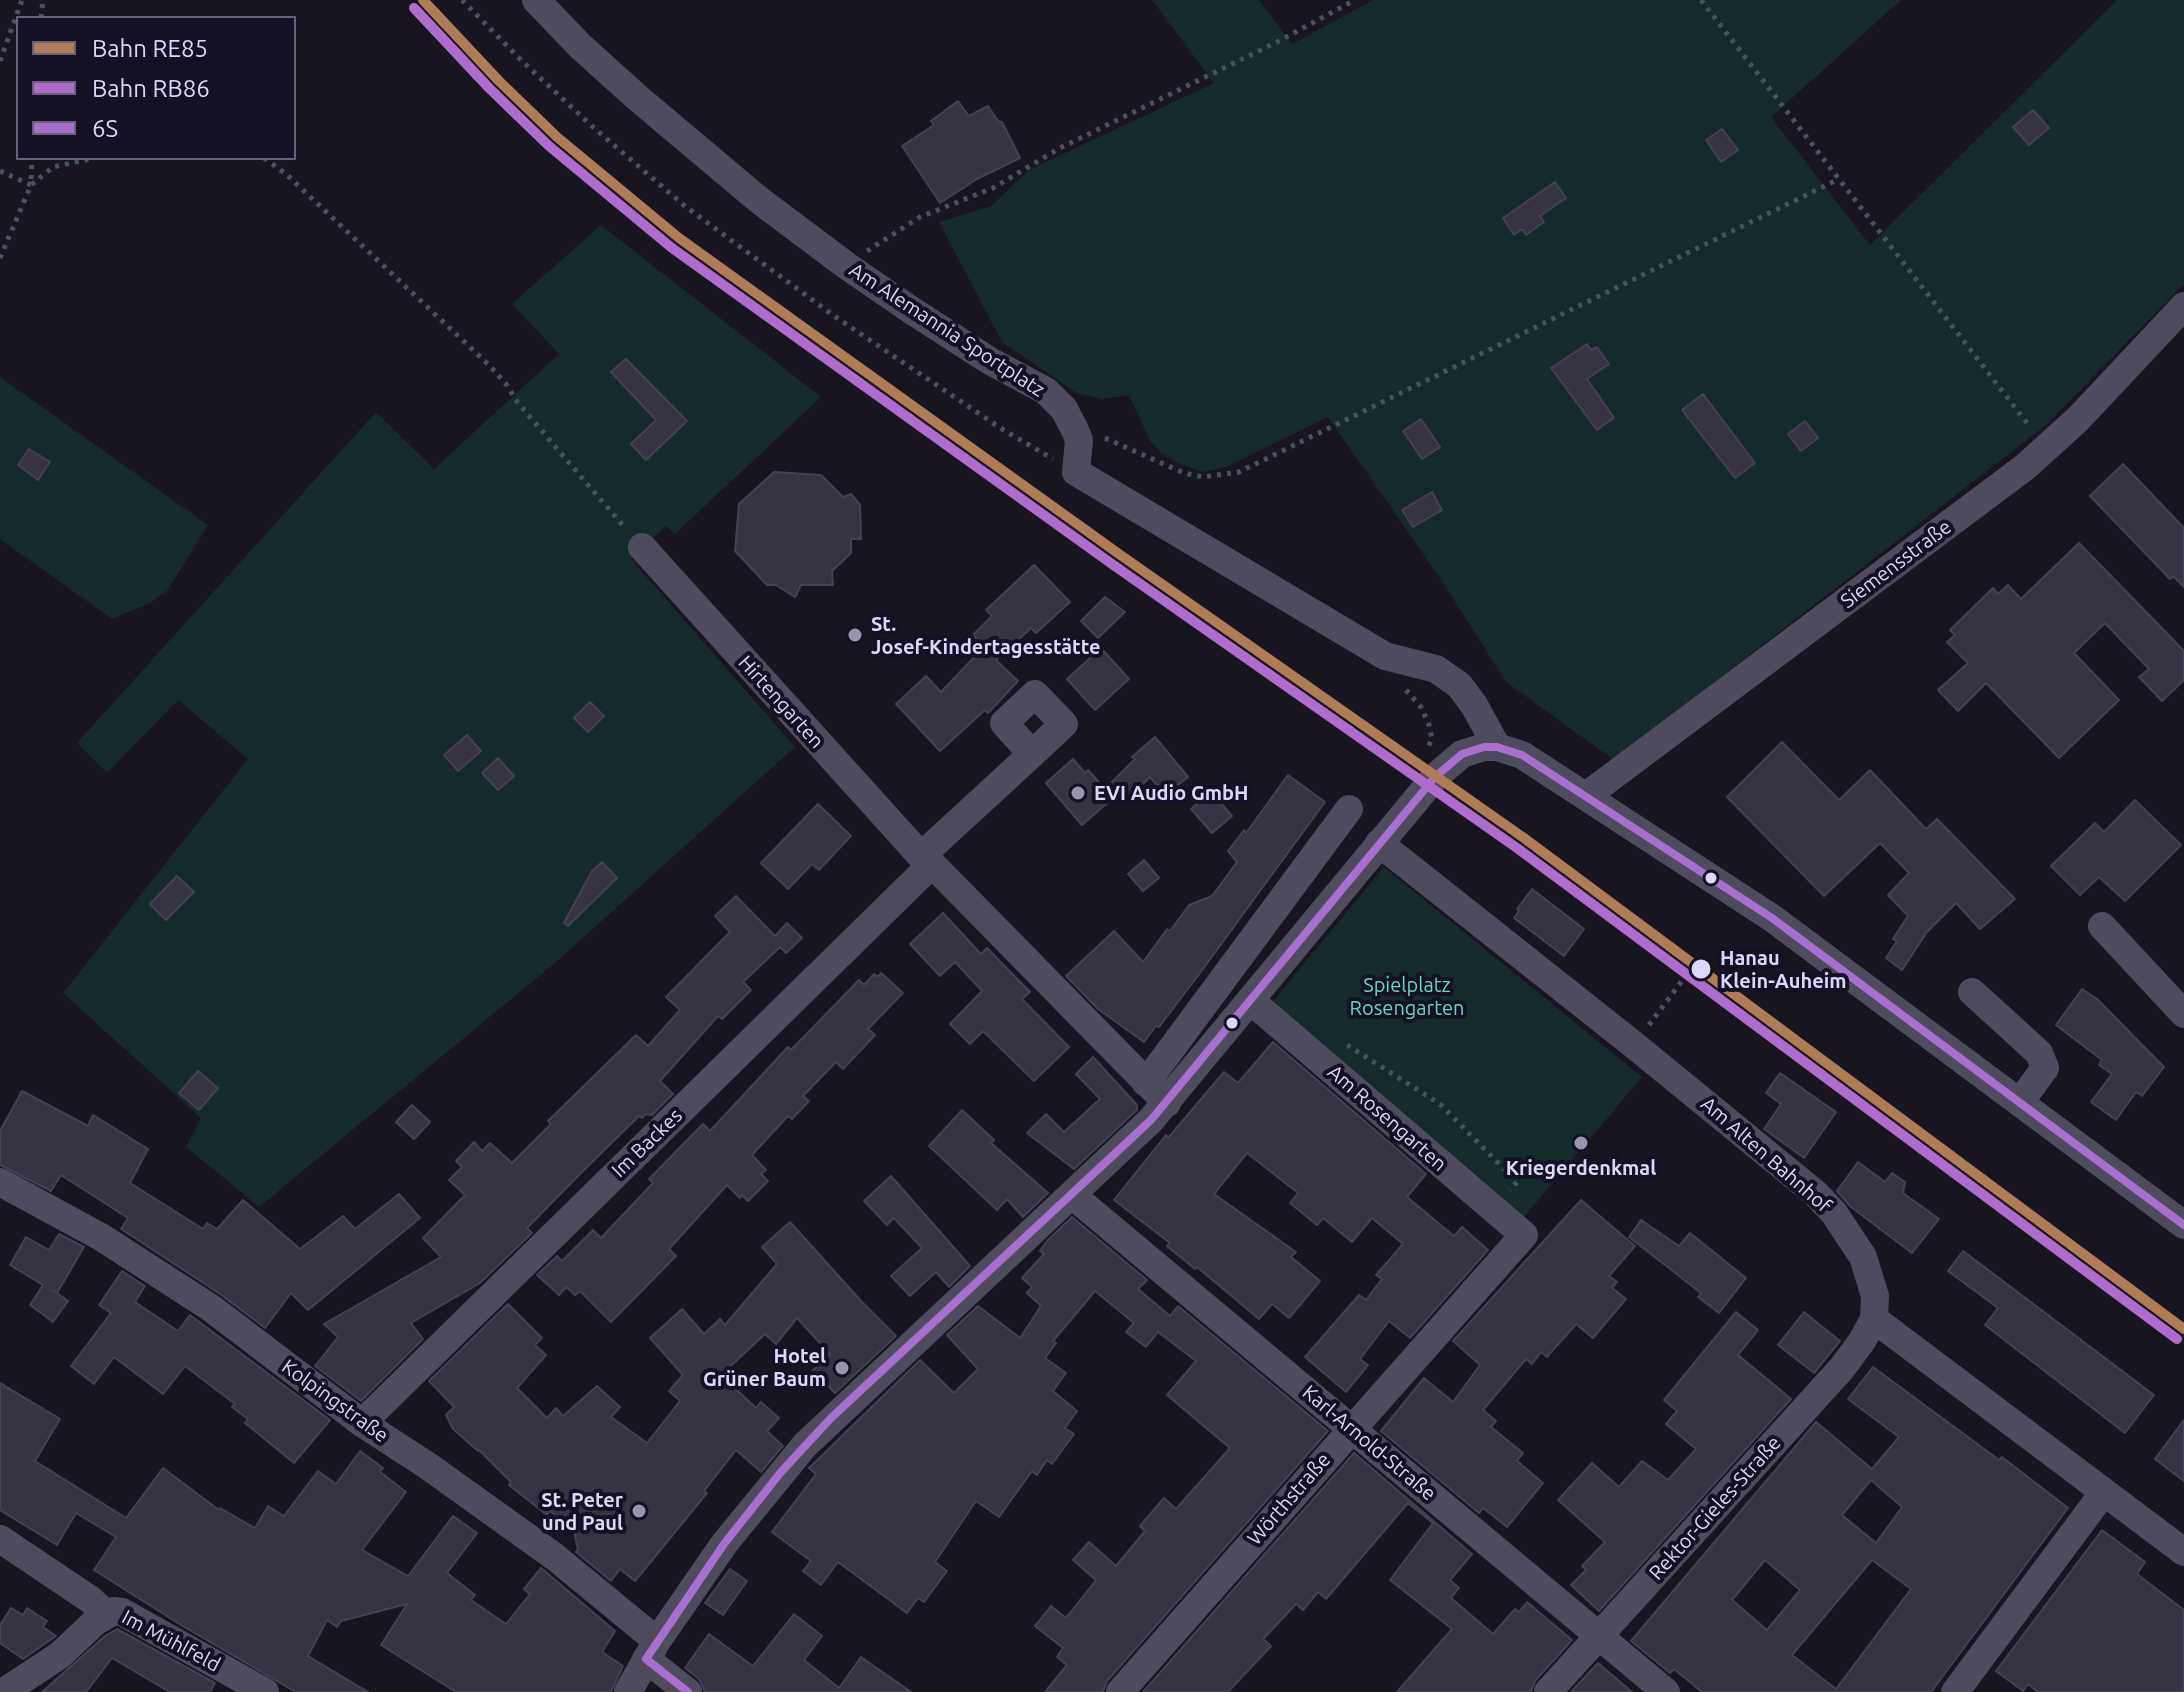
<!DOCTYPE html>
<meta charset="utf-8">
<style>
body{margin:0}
#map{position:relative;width:2184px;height:1692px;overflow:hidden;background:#181520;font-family:Ubuntu,sans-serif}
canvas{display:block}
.legend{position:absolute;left:16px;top:16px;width:280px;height:144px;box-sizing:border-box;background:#151124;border:2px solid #65617a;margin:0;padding:10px 14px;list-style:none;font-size:24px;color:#ddd8fb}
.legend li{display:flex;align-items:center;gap:16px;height:40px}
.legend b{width:40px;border:2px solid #65617a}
</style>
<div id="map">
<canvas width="2184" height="1692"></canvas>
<ul class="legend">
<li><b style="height:10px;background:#b07c57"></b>Bahn RE85</li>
<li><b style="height:10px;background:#b06ccc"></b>Bahn RB86</li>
<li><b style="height:10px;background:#a96fce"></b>6S</li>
</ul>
</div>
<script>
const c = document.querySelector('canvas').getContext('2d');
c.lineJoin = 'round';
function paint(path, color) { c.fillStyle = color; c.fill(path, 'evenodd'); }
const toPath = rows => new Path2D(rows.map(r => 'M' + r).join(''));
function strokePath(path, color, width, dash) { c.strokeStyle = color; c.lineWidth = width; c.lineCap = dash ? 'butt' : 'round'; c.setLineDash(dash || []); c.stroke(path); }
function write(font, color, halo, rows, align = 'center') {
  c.font = font + ' Ubuntu,sans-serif'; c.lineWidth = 8; c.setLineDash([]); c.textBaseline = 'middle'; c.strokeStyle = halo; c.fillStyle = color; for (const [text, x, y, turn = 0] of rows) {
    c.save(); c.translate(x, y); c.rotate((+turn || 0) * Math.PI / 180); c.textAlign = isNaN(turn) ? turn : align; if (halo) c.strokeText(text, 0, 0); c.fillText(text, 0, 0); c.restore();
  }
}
paint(toPath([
 [1152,0,1259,0,1292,44,1373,0,1901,0,1771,117,1870,245,2117,0,2184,0,2184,284,2045,426,1614,760,1506,682,1442,581,1328,417,1226,467,1202,472,1180,464,1162,454,1150,441,1129,395,1103,399,1078,394,1002,342,939,222,991,206,1029,170,1214,83],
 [601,225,821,397,675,534,666,526,631,559,795,747,555,963,259,1207,186,1147,201,1118,63,993,248,759,178,700,107,773,77,743,376,412,434,469,559,354,512,304],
 [0,377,208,525,167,591,150,603,112,619,0,539],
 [1384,867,1642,1077,1524,1217,1272,1002]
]), '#152a2b');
const building = toPath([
 [958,101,969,116,988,106,998,121,1002,122,1020,158,977,179,940,203,902,146,934,125,931,121,958,101],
 [2033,110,2049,128,2029,145,2013,127,2033,110],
 [1722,129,1738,150,1721,162,1706,140,1722,129],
 [1555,182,1566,198,1540,216,1544,222,1526,235,1522,229,1514,235,1503,218,1555,182],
 [1587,344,1591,350,1597,347,1609,364,1587,379,1614,418,1597,430,1551,368,1587,344],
 [626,359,687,421,646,460,631,444,656,420,611,372,626,359],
 [1703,394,1755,463,1735,478,1682,410,1703,394],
 [1421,419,1440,447,1422,459,1403,431,1421,419],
 [1805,421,1818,438,1801,451,1788,434,1805,421],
 [29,449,50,462,38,480,18,465,29,449],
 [2123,464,2184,528,2184,587,2173,576,2170,579,2090,496,2123,464],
 [774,472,821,475,843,497,851,494,860,505,861,539,851,539,851,553,832,571,833,585,801,585,795,597,776,585,767,585,735,551,739,504,774,472],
 [1432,492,1442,510,1413,527,1402,510,1432,492],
 [2079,543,2184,651,2184,680,2162,701,2139,677,2149,669,2105,623,2074,653,2119,700,2059,758,1986,683,1958,711,1938,690,1968,663,1947,642,1955,635,1950,630,1993,588,1998,594,2008,585,2021,599,2079,543],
 [1034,565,1070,602,1036,633,1031,628,996,660,1018,681,988,713,985,710,940,751,896,704,926,676,941,692,984,647,989,652,973,635,992,616,986,610,1034,565],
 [1105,597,1125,612,1098,638,1081,621,1105,597],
 [1101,648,1129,679,1095,710,1067,679,1101,648],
 [590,702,604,716,588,732,574,718,590,702],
 [467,735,481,751,458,771,444,755,467,735],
 [1155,737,1188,777,1165,796,1150,777,1127,800,1110,784,1135,759,1132,757,1155,737],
 [1782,742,1839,800,1870,770,1926,829,1937,819,2015,899,1980,929,1956,903,1927,932,1902,970,1886,958,1897,941,1893,939,1908,916,1888,895,1909,873,1880,843,1824,896,1727,797,1782,742],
 [498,758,514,776,498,790,482,773,498,758],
 [1073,759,1085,773,1088,770,1113,798,1082,825,1046,783,1073,759],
 [1288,775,1325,802,1200,973,1159,1027,1156,1026,1144,1042,1098,1009,1066,976,1114,931,1143,962,1167,929,1170,931,1189,905,1212,896,1237,862,1228,851,1244,830,1246,833,1288,775],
 [1211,792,1232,816,1212,833,1191,809,1211,792],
 [2135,800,2181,845,2125,901,2099,877,2080,895,2051,866,2095,823,2104,832,2135,800],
 [818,804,851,836,819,870,812,864,788,889,761,863,818,804],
 [1144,860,1159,878,1143,891,1128,874,1144,860],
 [602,862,617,878,568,926,564,923,592,871,602,862],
 [177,876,194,892,166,920,150,904,177,876],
 [1532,889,1584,929,1564,956,1514,918,1519,911,1517,909,1532,889],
 [736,896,775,936,787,923,802,938,786,953,780,947,743,982,751,990,722,1019,718,1016,660,1081,673,1094,652,1115,646,1114,642,1118,639,1116,582,1172,527,1228,532,1233,480,1283,411,1323,423,1339,361,1401,315,1366,338,1337,324,1324,441,1257,423,1238,465,1195,449,1180,462,1167,456,1161,474,1142,482,1151,490,1143,512,1163,551,1124,548,1121,636,1035,648,1046,680,1010,666,997,730,932,715,916,736,896],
 [943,913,981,954,987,948,1030,992,1022,999,1069,1047,1034,1081,983,1031,970,1044,950,1024,982,991,955,962,940,976,910,944,943,913],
 [881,973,903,993,868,1029,875,1035,843,1069,836,1062,803,1096,809,1101,792,1119,788,1116,752,1155,766,1170,761,1174,768,1181,748,1201,742,1195,740,1198,727,1185,669,1249,676,1256,611,1322,580,1291,575,1295,566,1287,559,1295,537,1275,557,1256,562,1261,593,1230,601,1238,653,1183,649,1179,703,1124,710,1131,788,1047,791,1050,859,980,864,985,874,974,878,977,881,973],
 [2082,989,2097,999,2164,1067,2142,1096,2136,1092,2116,1120,2091,1102,2112,1074,2099,1065,2102,1060,2056,1025,2082,989],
 [1273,1042,1426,1174,1407,1197,1454,1236,1462,1227,1488,1250,1410,1338,1389,1321,1360,1359,1368,1365,1346,1392,1305,1357,1359,1295,1366,1300,1382,1279,1376,1275,1403,1244,1372,1218,1352,1242,1323,1218,1317,1225,1290,1203,1298,1193,1247,1153,1214,1194,1296,1252,1291,1257,1320,1281,1289,1318,1272,1304,1259,1319,1197,1267,1195,1269,1167,1246,1170,1243,1114,1200,1166,1135,1168,1138,1224,1072,1238,1083,1273,1042],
 [1093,1057,1137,1105,1137,1110,1074,1169,1027,1133,1046,1114,1064,1132,1100,1099,1076,1074,1093,1057],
 [198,1071,218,1088,199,1110,179,1093,198,1071],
 [1780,1073,1836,1112,1804,1158,1764,1129,1781,1104,1766,1093,1780,1073],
 [22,1091,88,1126,93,1115,148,1149,130,1183,203,1229,207,1223,217,1229,243,1200,300,1249,343,1216,355,1229,399,1194,420,1218,308,1310,291,1293,265,1328,220,1294,121,1229,128,1218,61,1175,51,1191,0,1165,0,1131,22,1091],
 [412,1105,430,1122,414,1139,396,1122,412,1105],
 [962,1110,994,1140,991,1143,1048,1193,1023,1217,1007,1199,997,1210,929,1146,962,1110],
 [1858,1162,1885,1182,1892,1173,1905,1182,1903,1193,1939,1219,1912,1253,1851,1207,1837,1191,1858,1162],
 [891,1176,970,1266,949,1287,936,1272,910,1296,891,1276,922,1248,894,1218,887,1225,864,1201,891,1176],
 [1581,1200,1635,1246,1609,1276,1617,1282,1612,1288,1626,1299,1593,1338,1576,1324,1547,1357,1541,1352,1532,1364,1526,1359,1483,1410,1496,1421,1491,1427,1523,1453,1517,1461,1543,1483,1507,1527,1483,1508,1479,1513,1381,1431,1424,1378,1453,1402,1480,1365,1453,1341,1581,1200],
 [1072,1217,1147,1280,1138,1289,1170,1316,1178,1306,1328,1431,1107,1681,1103,1692,1045,1692,1067,1665,1057,1657,1063,1648,1035,1626,1051,1606,1066,1618,1096,1580,1073,1560,1089,1542,1116,1566,1145,1531,1140,1526,1164,1498,1176,1509,1230,1448,1167,1395,1196,1361,1158,1332,1146,1347,1126,1332,1134,1323,1095,1291,1053,1341,1056,1343,1045,1358,1066,1373,1053,1391,1077,1411,1065,1428,1074,1434,1052,1464,1047,1460,1037,1475,1032,1471,999,1517,976,1501,935,1562,947,1571,924,1602,918,1598,907,1613,838,1562,821,1585,803,1571,811,1561,772,1532,816,1474,809,1468,920,1360,954,1393,978,1369,947,1335,978,1306,1020,1338,1041,1306,1027,1293,1032,1287,1022,1278,1044,1254,1040,1251,1047,1241,1072,1217],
 [1641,1220,1679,1246,1690,1233,1746,1278,1719,1313,1698,1297,1701,1293,1629,1237,1641,1220],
 [790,1222,862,1302,896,1336,835,1393,813,1370,830,1354,797,1318,776,1344,765,1334,721,1375,756,1408,761,1402,779,1418,767,1431,783,1446,761,1472,736,1450,704,1491,707,1493,635,1581,620,1569,611,1581,576,1552,578,1550,574,1531,550,1511,547,1515,509,1485,511,1482,479,1450,478,1451,453,1429,446,1415,454,1407,429,1381,508,1304,542,1338,535,1345,546,1355,517,1388,547,1418,556,1408,563,1416,597,1386,620,1407,611,1417,647,1443,680,1401,669,1391,683,1375,650,1338,682,1309,704,1334,720,1319,725,1325,777,1264,762,1247,790,1222],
 [59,1234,84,1247,57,1293,53,1290,68,1301,53,1322,30,1305,43,1285,10,1265,26,1237,49,1250,59,1234],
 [1963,1251,2154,1395,2125,1433,1985,1325,1998,1308,1948,1271,1963,1251],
 [122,1271,145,1286,135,1302,178,1331,190,1315,330,1420,294,1463,245,1423,248,1419,232,1407,235,1404,185,1366,163,1394,114,1357,94,1384,71,1366,111,1313,99,1305,122,1271],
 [1736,1312,1758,1330,1738,1355,1791,1399,1599,1611,1571,1585,1586,1570,1582,1566,1605,1542,1558,1500,1592,1463,1619,1487,1642,1461,1668,1480,1696,1449,1666,1424,1677,1411,1664,1400,1736,1312],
 [1804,1312,1840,1341,1814,1373,1778,1345,1804,1312],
 [1873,1367,1999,1460,2002,1457,2068,1508,1931,1692,1702,1692,1674,1669,1670,1673,1631,1641,1816,1422,1872,1469,1899,1437,1848,1399,1873,1367],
 [1871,1480,1902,1507,1876,1543,1842,1515,1871,1480],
 [1765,1560,1800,1590,1767,1630,1732,1600,1765,1560],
 [1872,1560,1911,1589,1836,1689,1792,1655,1872,1560],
 [0,1383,60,1419,35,1461,126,1518,163,1468,219,1510,220,1508,255,1528,268,1506,284,1516,318,1471,336,1484,360,1451,383,1468,380,1472,406,1492,362,1550,408,1576,453,1516,477,1533,447,1573,475,1595,471,1600,506,1624,530,1594,524,1589,541,1568,615,1631,602,1652,623,1666,611,1692,456,1692,381,1645,407,1604,341,1621,337,1627,327,1620,308,1656,368,1692,296,1692,181,1625,94,1570,116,1537,76,1513,57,1545,0,1510,0,1383],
 [2184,1420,2184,1481,2155,1459,2184,1420],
 [1354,1453,1472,1554,1450,1580,1459,1588,1451,1598,1493,1634,1515,1609,1519,1612,1527,1602,1572,1640,1535,1681,1531,1692,1397,1692,1452,1629,1390,1580,1433,1523,1408,1503,1326,1599,1318,1592,1303,1610,1296,1604,1263,1639,1271,1646,1228,1692,1143,1692,1354,1453],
 [2102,1530,2145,1562,2137,1574,2184,1610,2184,1692,2038,1692,2028,1684,2023,1691,1996,1671,2102,1530],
 [730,1569,747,1581,723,1615,705,1603,730,1569],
 [11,1608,23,1615,27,1608,47,1621,43,1627,56,1636,23,1659,0,1643,0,1625,11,1608],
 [794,1614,822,1636,804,1660,839,1688,861,1657,911,1692,705,1692,699,1679,685,1668,709,1634,753,1666,794,1614],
 [117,1629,215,1683,210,1692,170,1692,112,1658,86,1692,42,1692,105,1636,117,1629],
 [1598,1663,1632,1692,1571,1692,1598,1663]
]);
paint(building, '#363342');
strokePath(building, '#454153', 2);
strokePath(toPath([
 [462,0,522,61,594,128,686,207,837,318,1002,429,1053,459],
 [1701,0,2030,427],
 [41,18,43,0],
 [0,61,22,0],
 [264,158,286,174,490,366,506,384,518,403,625,528],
 [0,171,31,185,32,158],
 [867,251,920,217,993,188,1060,148,1277,42,1355,0],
 [0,258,31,185,53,167,94,158],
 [1105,438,1184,473,1203,477,1239,472,1839,179],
 [1406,690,1421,707,1429,725,1432,739,1428,747],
 [1649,1025,1690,970],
 [1347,1045,1440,1104,1517,1182,1510,1190]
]), '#48515e', 5, [4, 6]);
strokePath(toPath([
 [536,0,580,46,639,99,759,200,847,266,911,310,990,361,1046,391,1064,409,1075,430,1079,440,1076,472,1385,656,1436,669,1459,685,1474,705,1497,747],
 [642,547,921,856,932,864,1167,1103],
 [1586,796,2025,467,2078,419,2184,306],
 [1379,843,1634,1045,1815,1193,1834,1213,1863,1257,1875,1296,1874,1319,2184,1552],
 [921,856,1032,754,1064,724,1035,694,1004,723,1032,754],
 [2102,926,2184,1014],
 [1972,992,2039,1053,2045,1068,2020,1102],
 [1146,1083,1349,809],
 [0,1182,101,1237,211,1308,362,1423,428,1466,555,1557,657,1641],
 [1072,1195,1666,1692],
 [362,1423,932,864],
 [0,1539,91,1600,106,1614],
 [646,1659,688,1692],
 [4,1692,60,1655,95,1622,114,1611,122,1612,265,1692],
 [628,1692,657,1641,724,1544,805,1445,1151,1120,1435,777,1462,754,1484,747,1497,747,1522,755,1772,918,2184,1225],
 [1120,1692,1524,1235,1250,1000],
 [1548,1692,1842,1368,1862,1341,1874,1319],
 [1955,1692,2104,1492]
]), '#4e4b5f', 28);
strokePath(toPath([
 [688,1692,646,1659,724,1544,781,1472,831,1418,1151,1120,1435,777,1462,754,1484,747,1497,747,1522,755,1772,918,2184,1225]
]), '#a96fce', 8);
strokePath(toPath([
 [423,0,499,81,557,137,679,238,1119,554,1524,838,2184,1329]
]), '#b07c57', 10);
strokePath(toPath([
 [414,8,490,89,549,146,672,248,1112,564,1517,848,2177,1339]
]), '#b06ccc', 10);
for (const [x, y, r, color] of [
 [855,635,8,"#9894ae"],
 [1078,793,8,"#9894ae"],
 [1711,878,7,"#ddd8fb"],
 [1701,969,11,"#ddd8fb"],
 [1232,1023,7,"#ddd8fb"],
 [1581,1143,8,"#9894ae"],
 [842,1368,8,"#9894ae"],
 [639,1511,8,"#9894ae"]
]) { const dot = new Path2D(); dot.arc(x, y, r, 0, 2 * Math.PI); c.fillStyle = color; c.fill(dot); strokePath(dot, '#151124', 3); }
write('20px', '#ddd8fb', '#151124', [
 ["Am Alemannia Sportplatz",947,330,33],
 ["Siemensstraße",1896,564,-37],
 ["Hirtengarten",781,702,48],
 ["Am Rosengarten",1387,1118,41],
 ["Im Backes",647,1143,-44],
 ["Am Alten Bahnhof",1766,1155,41],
 ["Kolpingstraße",335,1401,36],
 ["Karl-Arnold-Straße",1369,1443,40],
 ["Wörthstraße",1289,1499,-49],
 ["Rektor-Gieles-Straße",1715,1508,-48],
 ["Im Mühlfeld",171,1641,28]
]);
write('bold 20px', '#ddd8fb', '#151124', [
 ["St.",871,624],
 ["Josef-Kindertagesstätte",871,647],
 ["EVI Audio GmbH",1094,793],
 ["Kriegerdenkmal",1581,1168,"center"],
 ["Hotel",826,1356,"right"],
 ["Grüner Baum",826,1379,"right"],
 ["St. Peter",623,1500,"right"],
 ["und Paul",623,1523,"right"]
], 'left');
write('bold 20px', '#ddd8fb', '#151124', [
 ["Hanau",1720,958],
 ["Klein-Auheim",1720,981]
], 'left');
write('20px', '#6bd4bd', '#151124', [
 ["Spielplatz",1407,985],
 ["Rosengarten",1407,1008]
]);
</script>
